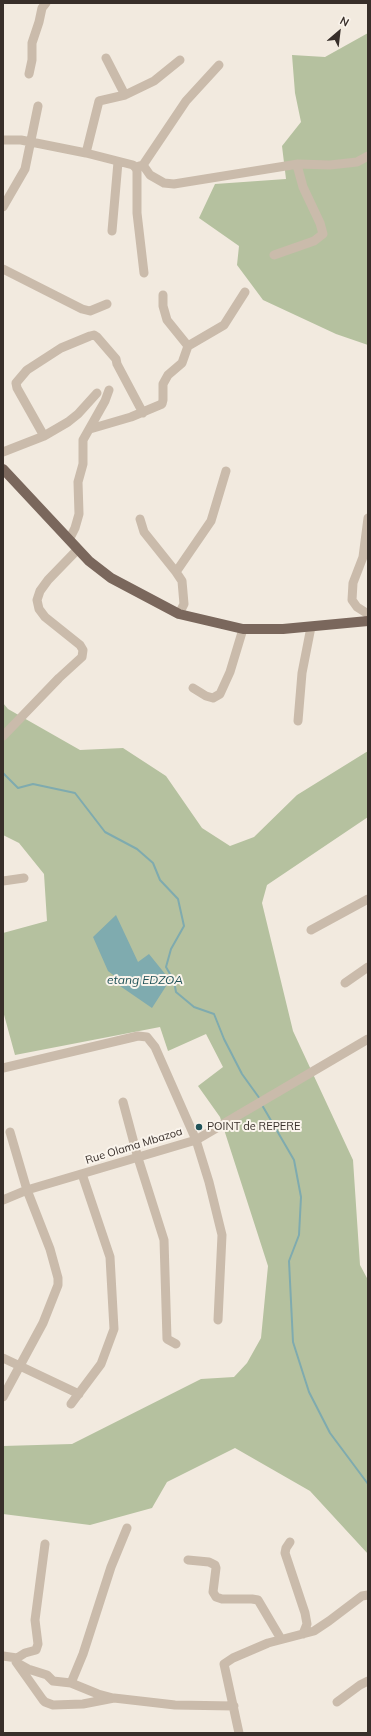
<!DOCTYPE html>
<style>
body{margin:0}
#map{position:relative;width:371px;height:1736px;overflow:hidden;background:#f2eadf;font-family:Mulish,sans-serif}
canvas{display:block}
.frame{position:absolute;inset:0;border:4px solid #382f2a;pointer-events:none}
.north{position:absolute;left:319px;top:12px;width:40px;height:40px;-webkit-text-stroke:3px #faf4ec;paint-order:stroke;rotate:28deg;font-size:11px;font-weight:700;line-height:16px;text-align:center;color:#382f2a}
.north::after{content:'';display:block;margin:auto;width:14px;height:18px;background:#382f2a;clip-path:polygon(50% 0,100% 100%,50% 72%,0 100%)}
</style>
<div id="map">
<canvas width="371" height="1736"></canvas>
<div class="frame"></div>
<div class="north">N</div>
</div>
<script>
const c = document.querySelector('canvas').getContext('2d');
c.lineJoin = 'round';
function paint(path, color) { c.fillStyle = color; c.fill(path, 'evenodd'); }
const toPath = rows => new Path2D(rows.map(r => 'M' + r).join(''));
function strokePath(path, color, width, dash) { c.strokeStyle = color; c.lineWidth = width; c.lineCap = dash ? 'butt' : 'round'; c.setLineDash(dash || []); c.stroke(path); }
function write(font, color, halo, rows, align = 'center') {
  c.font = font + ' Mulish,sans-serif'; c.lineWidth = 4; c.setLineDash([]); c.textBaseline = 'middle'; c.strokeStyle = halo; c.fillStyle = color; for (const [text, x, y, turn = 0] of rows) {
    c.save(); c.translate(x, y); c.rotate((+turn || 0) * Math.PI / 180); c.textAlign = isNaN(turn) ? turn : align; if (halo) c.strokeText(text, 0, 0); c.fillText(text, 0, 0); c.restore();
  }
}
paint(toPath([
 [368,33,368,345,336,334,263,300,237,265,239,246,199,218,215,184,286,179,282,146,301,122,295,93,292,55,325,57],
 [3,703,8,709,80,750,123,748,166,776,202,828,230,846,254,837,297,795,368,751,368,817,267,885,262,903,293,1031,353,1160,360,1265,368,1280,368,1554,310,1491,235,1448,167,1482,152,1508,90,1525,3,1514,3,1446,72,1444,201,1379,234,1377,247,1363,261,1338,268,1266,220,1117,198,1086,223,1067,206,1034,168,1051,160,1027,15,1055,3,1011,3,933,47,921,44,874,19,843,3,835]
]), '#b5c19f');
paint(toPath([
 [116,915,138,962,149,954,170,980,152,1008,120,986,121,981,108,971,93,937]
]), '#7fabaf');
strokePath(toPath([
 [3,773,18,788,33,784,75,793,105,832,137,849,153,863,160,880,178,899,184,926,171,949,166,967,174,981,176,992,194,1007,214,1014,224,1039,242,1074,260,1099],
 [262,1105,294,1160,301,1197,299,1235,289,1261,293,1342,309,1392,330,1433,368,1484]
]), '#7fabaf', 2);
strokePath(toPath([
 [106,58,125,95],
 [29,74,32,60,32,43,39,22,42,8,46,3],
 [3,140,21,140,86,153,99,101,125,95,154,81,180,60],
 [86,153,133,165,136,168,137,171,137,213,144,273],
 [143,165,150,175,164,183,174,184,298,164,330,165,357,162,368,156],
 [139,166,143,165,186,101,219,65],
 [3,207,25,169,38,106],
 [112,231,118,162],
 [274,255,314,241,323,234,320,223,303,187,297,165],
 [3,269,82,309,90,311,107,304],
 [163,295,163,306,167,320,188,346],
 [90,429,131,417,162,404,163,400,163,384,168,375,182,363,188,346,224,325,245,292],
 [44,436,17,388,16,383,27,370,61,348,90,336,94,335,97,337,116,359,117,364,143,413],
 [3,452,44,436,68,422,78,414,97,393],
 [368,518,363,557,353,583,352,600,357,607,368,614],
 [140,519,144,532,176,572,182,581,184,604,179,614],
 [69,540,75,528,79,514,78,482,83,464,83,440,105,401,109,390],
 [176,572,211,521,226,471],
 [193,688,206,696,213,698,220,694,230,672,243,629],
 [298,721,302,673,311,627],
 [3,736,59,678,82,657,83,650,80,645,45,617,39,609,37,600,40,591,48,580,78,549],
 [3,881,24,878],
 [311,930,368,899],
 [345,983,368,967],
 [3,1068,138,1036,147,1037,155,1047,196,1140,209,1182,222,1235,218,1320],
 [123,1102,138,1158,164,1240,167,1339,176,1344],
 [3,1200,27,1190,196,1140,368,1039],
 [3,1358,79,1394],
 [3,1397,43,1323,58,1285,58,1278,50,1249,27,1190,10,1132],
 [71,1404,101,1364,114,1329,110,1257,82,1174],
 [290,1542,286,1548,285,1553,305,1613,307,1624,303,1634],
 [188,1560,209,1562,215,1565,216,1568,213,1592,216,1597,222,1599,252,1599,258,1600,281,1639],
 [3,1656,17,1658,16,1662,43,1700,45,1702,53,1705,83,1704,114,1698,175,1705,234,1706],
 [17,1658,25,1653,36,1650,38,1644,35,1620,45,1544],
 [19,1664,28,1669,47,1675,53,1681,71,1683,98,1694,113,1698],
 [71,1683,83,1654,111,1567,127,1528],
 [337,1702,360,1685,368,1681],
 [239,1733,224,1664,233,1658,268,1643,314,1631,329,1621,362,1596,368,1595]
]), '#cabbab', 9);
strokePath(toPath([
 [3,469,89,561,111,578,179,614,243,629,283,629,368,621]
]), '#7a675c', 10);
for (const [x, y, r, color] of [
 [199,1127,4,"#215359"]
]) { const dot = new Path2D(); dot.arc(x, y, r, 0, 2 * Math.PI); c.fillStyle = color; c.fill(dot); strokePath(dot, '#faf4ec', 1.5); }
write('11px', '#382f2a', '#faf4ec', [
 ["POINT de REPERE",207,1127]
], 'left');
write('11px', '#382f2a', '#faf4ec', [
 ["Rue Olama Mbazoa",134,1146,-17]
]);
write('italic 12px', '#215359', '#faf4ec', [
 ["etang EDZOA",145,980]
]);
</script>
